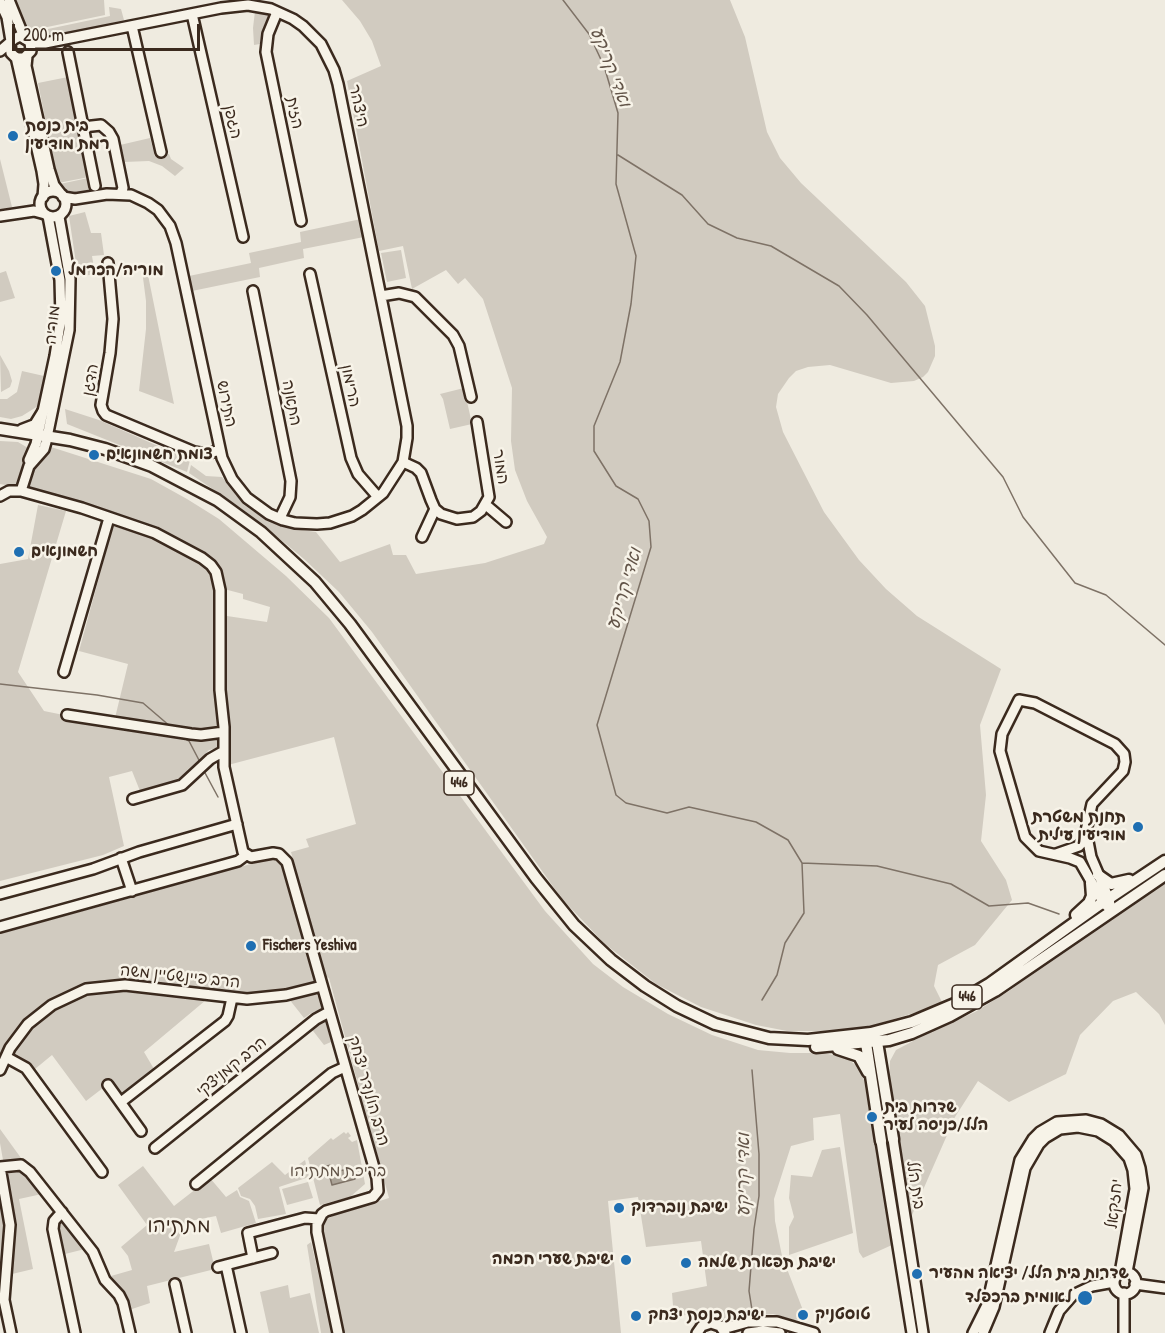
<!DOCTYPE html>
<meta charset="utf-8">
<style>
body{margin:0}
#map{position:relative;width:1165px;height:1333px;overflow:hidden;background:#efebe0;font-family:"Patrick Hand",sans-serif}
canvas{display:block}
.scale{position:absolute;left:12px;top:24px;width:188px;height:27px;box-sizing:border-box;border:3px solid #3b2a1e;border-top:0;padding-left:8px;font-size:18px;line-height:21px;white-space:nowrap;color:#3b2a1e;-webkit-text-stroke:4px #f7f3e8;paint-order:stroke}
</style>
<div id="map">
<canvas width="1165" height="1333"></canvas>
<div class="scale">200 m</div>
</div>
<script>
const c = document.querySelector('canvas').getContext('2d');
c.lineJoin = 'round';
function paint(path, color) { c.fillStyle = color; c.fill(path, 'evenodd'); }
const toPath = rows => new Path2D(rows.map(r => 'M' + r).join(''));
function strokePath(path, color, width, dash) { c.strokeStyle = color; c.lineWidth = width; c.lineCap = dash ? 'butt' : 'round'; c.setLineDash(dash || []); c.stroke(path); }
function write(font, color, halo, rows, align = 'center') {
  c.font = font + ' "Patrick Hand","Playpen Sans Hebrew",sans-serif'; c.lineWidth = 5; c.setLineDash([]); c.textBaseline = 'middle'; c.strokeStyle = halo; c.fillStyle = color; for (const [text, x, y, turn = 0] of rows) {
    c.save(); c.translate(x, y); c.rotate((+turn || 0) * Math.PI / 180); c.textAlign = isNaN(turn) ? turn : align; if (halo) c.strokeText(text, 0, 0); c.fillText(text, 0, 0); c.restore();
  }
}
paint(toPath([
 [16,0,104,0,105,15,28,31],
 [342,0,730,0,745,37,767,132,780,158,801,183,906,282,925,306,935,346,935,356,928,372,923,377,914,381,891,383,830,365,808,367,796,371,789,378,778,394,776,407,783,432,824,512,859,560,886,589,917,616,1001,669,980,725,986,795,981,841,1006,880,1012,900,975,945,938,965,934,986,943,1004,871,1026,831,1031,787,1031,756,1025,701,1007,656,984,605,944,562,899,372,632,339,592,304,559,269,530,239,507,189,473,191,465,206,476,222,477,244,505,262,517,288,528,316,532,340,562,390,544,393,555,406,555,416,574,485,563,544,544,547,537,527,501,515,470,511,441,512,388,483,299,465,278,458,284,446,270,412,289,403,246,379,251,347,81,381,66,372,41,360,21],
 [109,7,121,9,124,20,42,39,36,38,29,33,110,16],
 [255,11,269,14,262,31,260,44,254,45,253,28],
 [68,77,89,177,58,183,38,83],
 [150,138,155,156,169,154,171,159,184,168,175,176,162,166,149,161,124,162,120,145],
 [0,159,12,207,0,210],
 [88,178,91,191,70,193,64,190,60,184],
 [85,212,91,233,101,233,104,255,92,256,95,274,78,277,69,216],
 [361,219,364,237,303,249,304,258,259,268,260,277,192,291,189,276,251,263,249,253,301,242,300,232],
 [401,250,406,278,387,282,381,253],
 [142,270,147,270,174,404,139,391,146,329,146,301],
 [6,271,15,298,0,302,0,273],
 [0,355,9,371,12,381,10,387,1,392],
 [22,371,44,376,38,406,22,416,11,419,0,417,0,399,7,399,17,392],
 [464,388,472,424,450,429,443,399,440,394],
 [65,409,99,420,190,460,187,472,67,424],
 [0,441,18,442,28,448,17,487,0,484],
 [51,447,151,479,187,499,219,519,286,576,329,618,545,911,593,964,623,987,668,1014,712,1035,758,1050,790,1053,822,1053,845,1057,857,1066,864,1080,892,1245,863,1258,859,1252,840,1114,813,1118,814,1140,791,1146,774,1199,775,1221,782,1256,806,1318,794,1320,773,1314,756,1315,731,1322,714,1318,705,1321,695,1328,693,1313,674,1318,672,1293,707,1286,701,1241,646,1247,638,1197,608,1201,621,1333,342,1333,323,1234,324,1223,327,1219,335,1215,389,1198,329,978,324,976,291,852,309,847,306,839,356,824,334,737,228,765,226,686,227,616,267,622,270,607,243,599,243,594,224,589,216,563,206,555,181,539,150,525,26,487,35,462],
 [38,505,66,511,18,672,44,711,113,725,218,736,219,748,209,750,184,777,168,784,140,791,132,771,109,777,124,846,103,855,0,881,0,564,28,559],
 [113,526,151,537,186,553,202,564,216,581,219,728,193,730,115,718,128,664,79,651],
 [276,857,283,865,315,982,285,990,247,995,138,981,110,981,84,985,58,996,36,1011,15,1033,0,1058,0,934],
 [1165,882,1165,1025,1159,1014,1136,992,1113,1001,1080,1035,1066,1074,1009,1102,978,1081,955,1117,912,1215,889,1078,890,1061,896,1050,938,1028,975,1012,1009,991,1082,936],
 [106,989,132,990,206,1000,144,1052,154,1069,122,1094,112,1081,86,1101,52,1055,35,1069,28,1063,10,1054,31,1026,47,1013,83,995],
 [314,993,319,997,323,1009,313,1012,304,1018,289,999],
 [325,1020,331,1042,324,1045,310,1027],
 [0,1129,21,1158,19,1160,3,1160,0,1143],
 [344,1132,346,1134,348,1132,351,1136,348,1138,352,1142,357,1140,365,1184,350,1197,320,1205,308,1158,331,1138,333,1140],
 [840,1147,853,1233,789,1255,789,1227,794,1217,789,1198,791,1175,812,1177,822,1150],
 [305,1160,309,1177,279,1187,286,1214,258,1219,255,1206,250,1199,241,1196,238,1188,272,1162,285,1175],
 [143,1166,174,1206,210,1178,226,1197,237,1190,240,1197,249,1201,256,1223,221,1233,216,1216,185,1222,174,1252,209,1244,215,1269,147,1286,150,1303,129,1310,124,1294,111,1276,132,1270,128,1256,121,1247,147,1225,118,1185],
 [19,1169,25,1172,42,1194,19,1199,33,1269,8,1275,17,1225,7,1178,10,1170],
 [308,1182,313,1198,287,1205,282,1189],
 [0,1190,5,1225,0,1271],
 [62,1221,85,1249,61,1255,57,1228,59,1222],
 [311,1242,332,1333,321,1333,307,1245],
 [288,1285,290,1298,310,1293,319,1333,269,1333,260,1292]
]), '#d1cbc0');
const water = toPath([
 [331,1165,339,1171,352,1168,355,1179,332,1185,327,1166,331,1165]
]);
paint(water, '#aaa296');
strokePath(water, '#7e7266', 1.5);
strokePath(toPath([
 [563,0,589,34,604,66,618,113,616,184,636,256,631,304,620,362,594,426,594,451,616,486,638,499,649,521,651,547,597,725,616,795,626,803,667,813,689,807,756,822,788,840,802,863,804,913,785,943,777,975,762,1000],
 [618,155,682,195,708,224,737,238,771,246,839,286,867,315,1003,477,1023,517,1075,583,1106,595,1165,645],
 [0,684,97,695,143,703,171,727],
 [184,738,189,741,201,764],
 [204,771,218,797],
 [802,863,877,866,951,884,989,906,1028,903,1059,914],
 [752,1070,759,1154,759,1196,754,1229,749,1291,753,1316]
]), '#7e7266', 1.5);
const minor = toPath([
 [9,0,24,37],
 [0,2,7,17,11,41],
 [277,12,268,34,266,52,301,221],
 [192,14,243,237],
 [132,26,161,152],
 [27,39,34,43,45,43,221,8,248,5,271,9,293,19,303,26,321,44,334,70,338,84,407,426,407,438,403,462,383,493,362,510,352,516,330,523,317,524,295,523,283,520,269,514,247,498,232,479,222,458,176,243,170,226,158,210,148,203,131,195,107,194,75,199,63,197],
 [0,51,14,39,20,36,30,42,31,51,24,58,16,58,11,53,10,43],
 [68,52,95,186],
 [27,56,26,66,49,169,54,185,61,194],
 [16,57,42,171,44,184,43,197],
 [83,127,101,125,109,132,113,139,123,188,121,193],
 '40 204a13 13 0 1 1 26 0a13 13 0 1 1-26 0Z',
 [0,216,34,211,45,214],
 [108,263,113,319,110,353,101,405,103,411,106,415,194,452,206,454,220,450],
 [310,274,351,458,358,474,378,497],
 [253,291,291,481,290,497,280,518],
 [381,296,399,293,415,297,453,335,459,346,471,397],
 [29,460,36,444,55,356,61,318,60,280,48,216],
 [403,462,416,468,421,473,431,500,435,509,441,514,457,519,473,517,481,511,489,497,477,422],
 [21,491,29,466,44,449,46,442,69,330,70,279,59,217,63,212],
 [0,496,9,491,21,491,82,508,155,533,202,558,211,565,216,572,220,590,220,690,224,727,224,767,243,852,251,857,273,853,279,854,287,862,377,1178,378,1191,373,1197,326,1211,322,1214,317,1224,317,1232,338,1333],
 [486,505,506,522],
 [422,537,435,509],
 [64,672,109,518],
 [1019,700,1035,703,1115,744,1124,754,1125,762,1123,771,1092,804,1086,831,1091,857,1109,899,1111,910,1103,902,1080,862,1070,858,1039,851,1025,837,1000,751,1002,734,1019,700],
 [67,715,191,734,201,735,224,732],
 [133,799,182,785,210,759,224,751],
 [1056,854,1079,846,1087,837],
 [121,858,132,891],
 [0,894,93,869,139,852,237,824],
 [0,927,238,861,246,855],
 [6,1057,26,1068,102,1172],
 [0,1070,10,1048,28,1024,52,1005,86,989,125,985,247,999,286,995,322,986],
 [108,1085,141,1131],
 [121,1102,225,1021,228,1016,232,998],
 [893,1139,923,1333],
 [881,1141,912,1333],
 [155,1148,316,1019,329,1012],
 [0,1167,21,1165,30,1172,93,1252,105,1280,119,1295,123,1303,130,1333],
 [0,1167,10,1225,4,1300,11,1333],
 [196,1184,332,1073,345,1067],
 [62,1212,54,1221,53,1229,75,1333],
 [253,1258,248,1233,305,1218,319,1219],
 [226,1265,241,1333],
 [218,1267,272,1253],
 '1114 1283a11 11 0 1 1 22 0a11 11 0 1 1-22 0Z',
 [175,1284,186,1333],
 [1135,1284,1165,1288],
 [1124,1293,1124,1333],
 [720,1326,730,1327,748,1322,777,1322,814,1333],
 [697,1333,702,1326,711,1323,720,1326,725,1333],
 [748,1333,763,1331,780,1333],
 [973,1333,987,1305,1020,1160,1033,1139,1040,1132,1057,1122,1086,1120,1101,1124,1119,1135,1136,1155,1140,1168,1143,1188,1127,1272],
 [983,1333,994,1307,1025,1168,1039,1144,1045,1138,1060,1129,1078,1127,1098,1131,1114,1141,1129,1158,1133,1170,1135,1189,1120,1273],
 [1050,1333,1059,1311,1073,1295,1092,1286,1114,1282]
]);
const major = toPath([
 [0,429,70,440,105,449,152,466,217,500,261,532,315,582,350,624,536,878,574,925,611,960,645,986,677,1006,715,1024,769,1038,808,1040,871,1033,912,1022,957,1003,989,984,1099,905,1165,861],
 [22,430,35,425,43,412],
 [1098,875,1111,884,1129,880],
 [1076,915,1089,903,1092,896,1091,883],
 [874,1038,877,1042,893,1139],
 [866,1043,881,1141],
 [816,1047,889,1040,912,1033,950,1016,995,991,1165,875],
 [838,1049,859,1056,868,1072]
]);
strokePath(minor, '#3b2a1e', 14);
strokePath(major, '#3b2a1e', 15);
strokePath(minor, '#f7f3e8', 9);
strokePath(major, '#f7f3e8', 10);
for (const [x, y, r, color] of [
 [13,136,6,"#1f6fb2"],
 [56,271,6,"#1f6fb2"],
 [94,455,6,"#1f6fb2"],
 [19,552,6,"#1f6fb2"],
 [1138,827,6,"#1f6fb2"],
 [251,946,6,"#1f6fb2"],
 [872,1117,6,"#1f6fb2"],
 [619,1208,6,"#1f6fb2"],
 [626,1260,6,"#1f6fb2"],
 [686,1263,6,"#1f6fb2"],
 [917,1274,6,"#1f6fb2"],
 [1085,1298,8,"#1f6fb2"],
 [803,1315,6,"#1f6fb2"],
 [636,1316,6,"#1f6fb2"]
]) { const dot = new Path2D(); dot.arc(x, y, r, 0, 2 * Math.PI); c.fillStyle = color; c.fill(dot); strokePath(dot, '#f7f3e8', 2); }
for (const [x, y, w] of [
 [459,783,30],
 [967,997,30]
]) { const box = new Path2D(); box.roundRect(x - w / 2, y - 12, w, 24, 4.5); c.fillStyle = '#f7f3e8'; c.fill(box); strokePath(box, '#3b2a1e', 1.5); }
write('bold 15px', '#3b2a1e', null, [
 ["446",459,783],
 ["446",967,997]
]);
write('16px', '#3b2a1e', '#f7f3e8', [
 ["היצהר",358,106,78],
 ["הזית",294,113,78],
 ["הגפן",232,122,77],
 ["מוריה",53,325,-84],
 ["הדגן",91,380,-80],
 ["הרימון",350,386,78],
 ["התאנה",291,403,79],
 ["התירוש",226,404,78],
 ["המור",500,467,81],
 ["הרב פיינשטיין משה",180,977,6],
 ["הרב קמניצקי",232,1067,-39],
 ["הרב הולנדר יצחק",368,1091,74],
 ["בית הלל",915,1185,81],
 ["יחזקאל",1115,1204,-84]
]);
write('bold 16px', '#3b2a1e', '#f7f3e8', [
 ["בית כנסת",25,127],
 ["רמת מודיעין",25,145],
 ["מוריה/הכרמל",68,271],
 ["צומת חשמונאים",106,455],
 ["חשמונאים",31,552],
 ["תחנת משטרת",1126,818,"right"],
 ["מודיעין עילית",1126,836,"right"],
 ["Fischers Yeshiva",263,946],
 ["שדרות בית",884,1108],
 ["הלל/כניסה לעיר",884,1126],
 ["ישיבת נוברדוק",631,1208],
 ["ישיבת שערי חכמה",614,1260,"right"],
 ["ישיבת תפארת שלמה",698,1263],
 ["שדרות בית הלל/ יציאה מהעיר",929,1274],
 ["לאומית ברכפלד",1072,1298,"right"],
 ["טוסטניק",815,1315],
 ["ישיבת כנסת יצחק",648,1316]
], 'left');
write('16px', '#605246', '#f7f3e8', [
 ["בריכת מתתיהו",338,1172]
]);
write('italic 18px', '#625448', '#f7f3e8', [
 ["ואדי קריקע",610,67,69],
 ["ואדי קריקע",625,589,-74],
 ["ואדי קריקע",744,1175,-90]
]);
write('20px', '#3b2a1e', '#f7f3e8', [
 ["מתתיהו",179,1227]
]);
</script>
